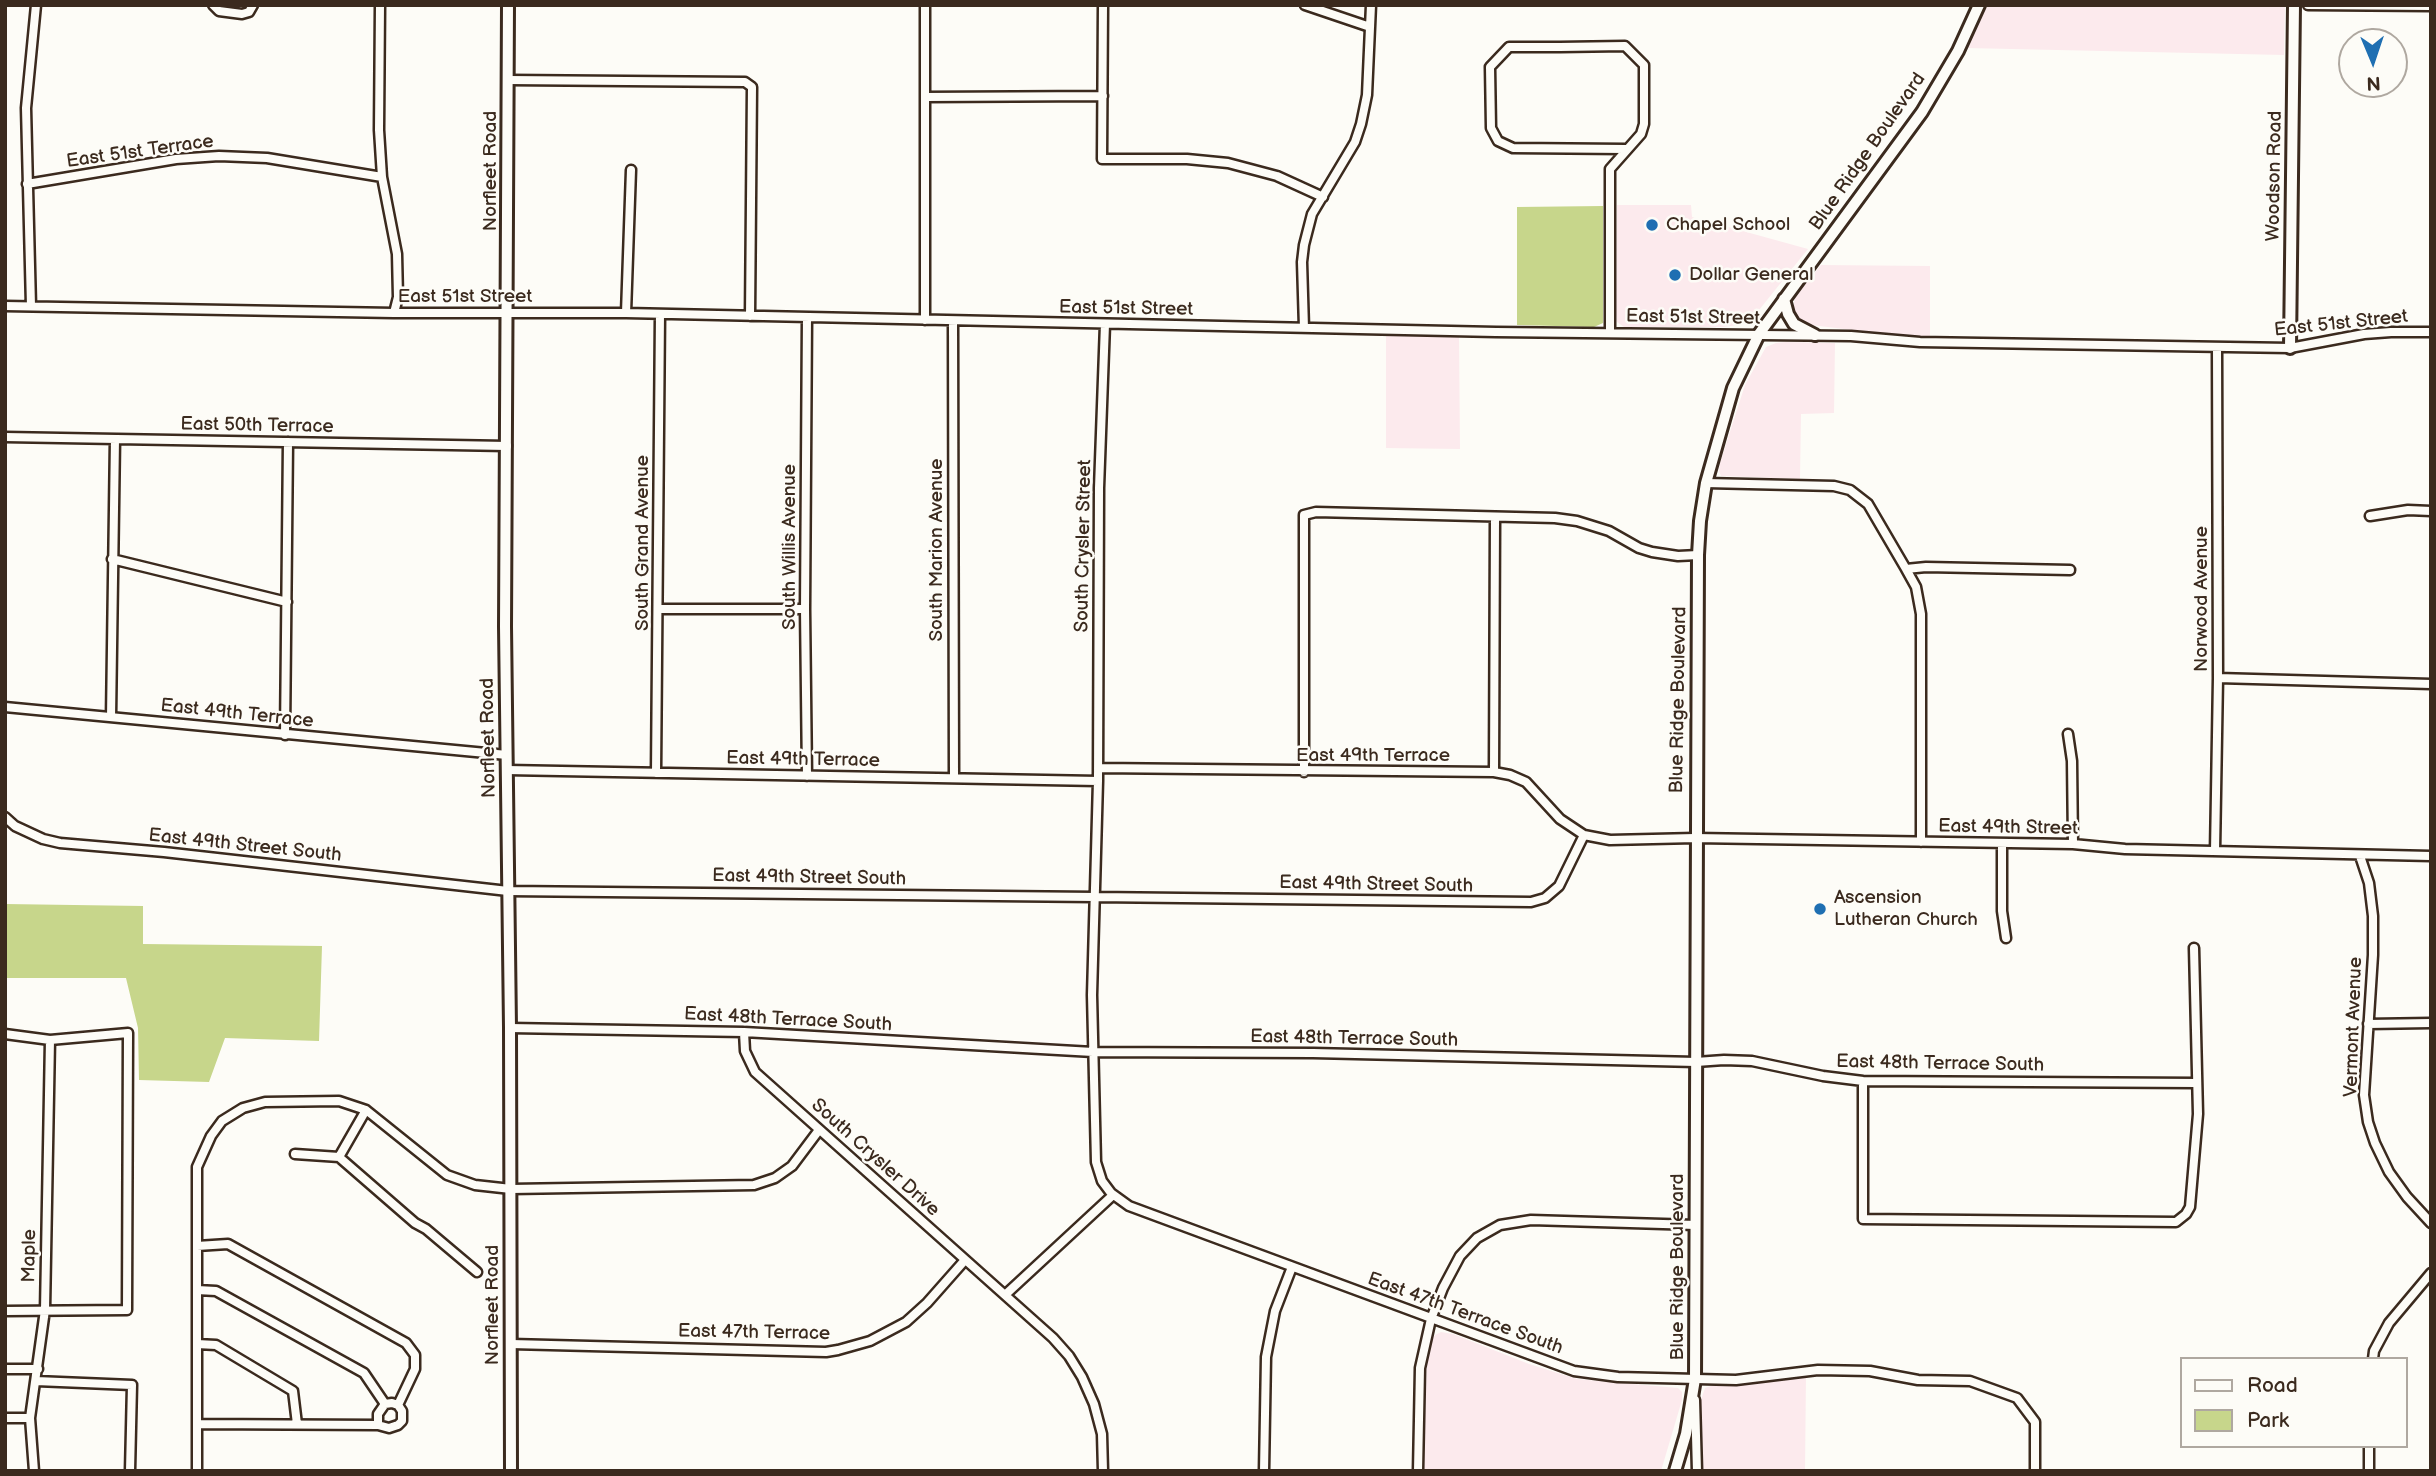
<!DOCTYPE html>
<style>
body{margin:0}
#map{position:relative;width:2436px;height:1476px;overflow:hidden;background:#fdfcf7;font-family:"Balsamiq Sans",sans-serif}
canvas{display:block}
.frame{position:absolute;inset:0;border:7px solid #3b2a1e;pointer-events:none}
.legend{position:absolute;left:2180px;top:1357px;width:228px;height:91px;box-sizing:border-box;background:#fdfcf7;border:2px solid #afa8a0;margin:0;padding:9px 12px;list-style:none;font-size:21px;color:#3b2a1e}
.legend li{display:flex;align-items:center;gap:14px;height:35px}
.legend b{width:35px;border:2px solid #afa8a0}
.north{position:absolute;left:2338px;top:28px;width:70px;height:70px;box-sizing:border-box;background:#fdfcf7;border:2px solid #afa8a0;border-radius:50%;rotate:178deg;font-size:19px;font-weight:700;line-height:28px;text-align:center;color:#3b2a1e}
.north::after{content:'';display:block;margin:auto;width:24px;height:32px;background:#1f6fb2;clip-path:polygon(50% 0,100% 100%,50% 72%,0 100%)}
</style>
<div id="map">
<canvas width="2436" height="1476"></canvas>
<div class="frame"></div>
<ul class="legend">
<li><b style="height:9px;background:#fdfcf7"></b>Road</li>
<li><b style="height:19px;background:#c7d68b"></b>Park</li>
</ul>
<div class="north">N</div>
</div>
<script>
const c = document.querySelector('canvas').getContext('2d');
c.lineJoin = 'round';
function paint(path, color) { c.fillStyle = color; c.fill(path, 'evenodd'); }
const toPath = rows => new Path2D(rows.map(r => 'M' + r).join(''));
function strokePath(path, color, width, dash) { c.strokeStyle = color; c.lineWidth = width; c.lineCap = dash ? 'butt' : 'round'; c.setLineDash(dash || []); c.stroke(path); }
function write(font, color, halo, rows, align = 'center') {
  c.font = font + ' "Balsamiq Sans",sans-serif'; c.lineWidth = 5; c.setLineDash([]); c.textBaseline = 'middle'; c.strokeStyle = halo; c.fillStyle = color; for (const [text, x, y, turn = 0] of rows) {
    c.save(); c.translate(x, y); c.rotate((+turn || 0) * Math.PI / 180); c.textAlign = isNaN(turn) ? turn : align; if (halo) c.strokeText(text, 0, 0); c.fillText(text, 0, 0); c.restore();
  }
}
paint(toPath([
 [1987,5,2285,5,2284,55,1966,48],
 [1617,205,1691,205,1692,217,1808,249,1751,320,1745,324,1723,327,1624,327,1617,322,1616,314],
 [1821,265,1930,266,1930,337,1902,336,1803,324,1797,320,1793,311,1795,297],
 [1386,335,1459,336,1460,449,1386,448],
 [1785,342,1835,343,1834,413,1801,414,1800,479,1721,476,1719,471,1720,463,1745,385,1766,347,1776,343],
 [1441,1332,1453,1334,1529,1364,1577,1379,1678,1388,1682,1392,1682,1400,1661,1471,1423,1471,1427,1358,1431,1341,1435,1335],
 [1806,1376,1805,1471,1700,1471,1701,1400,1705,1388,1714,1385,1749,1385]
]), '#fceaed');
paint(toPath([
 [1603,206,1603,323,1594,327,1517,325,1517,207],
 [5,904,143,906,143,944,322,946,319,1041,225,1038,209,1082,139,1080,138,1028,126,978,5,978]
]), '#c7d68b');
const street = toPath([
 [213,5,219,11,242,14,249,12,253,5],
 [380,5,379,130,382,177,397,254,398,297,394,313],
 [925,5,925,320],
 [1103,5,1102,159,1187,159,1228,163,1277,176,1323,197],
 [1305,5,1370,27],
 [2308,5,2431,6],
 [508,80,745,82,752,87,750,316],
 [925,97,1103,96],
 [27,184,176,159,219,156,267,158,382,177],
 [5,306,394,313,626,313,1496,332,1851,336,1920,342,2290,348,2364,334,2391,332,2431,332],
 [31,306,26,108,36,5],
 [626,313,631,170],
 [807,317,805,609,807,776],
 [953,321,954,778],
 [1105,324,1099,488,1098,781,1092,995,1096,1162,1102,1181,1111,1193,1129,1206,1574,1371,1618,1377,1736,1380,1818,1370,1870,1371,1918,1380,1970,1381,2017,1398,2035,1422,2035,1471],
 [1304,328,1302,262,1304,245,1312,214,1355,142,1361,124,1367,95,1371,5],
 [1610,333,1610,169,1641,134,1644,124,1644,65,1625,46,1560,47,1509,47,1490,67,1491,128,1498,141,1513,148,1625,149],
 [5,437,507,446],
 [1706,483,1834,486,1850,490,1868,504,1906,569,1926,567,2070,570],
 [2370,516,2408,510,2431,511],
 [112,559,287,602],
 [1906,569,1916,587,1921,614,1921,842],
 [658,609,805,609],
 [2218,678,2431,684],
 [5,707,507,755],
 [111,717,115,439],
 [2068,734,2072,761,2073,844],
 [285,735,288,442],
 [1098,768,1494,772,1510,775,1526,782,1560,819,1584,835,1610,840,1695,838,2073,844,2125,849,2431,856],
 [507,770,1098,781],
 [1304,772,1304,515,1316,512,1555,518,1577,521,1609,531,1639,548,1652,552,1678,556,1698,555],
 [1494,772,1495,517],
 [656,773,660,314],
 [5,817,15,826,43,839,60,843,164,852,508,891,1095,897,1531,902,1545,898,1559,886,1584,835],
 [2002,843,2002,911,2006,938],
 [2215,851,2218,678,2217,347],
 [2360,856,2369,883,2373,916,2373,955,2364,1095,2368,1122,2375,1143,2389,1172,2407,1197,2431,1223],
 [2368,1024,2431,1023],
 [510,1028,744,1032,1093,1052,1313,1053,1696,1062,1724,1060,1752,1061,1823,1076,1863,1081,2197,1083],
 [744,1032,745,1051,755,1072,1053,1338,1069,1356,1082,1377,1094,1404,1102,1434,1103,1471],
 [5,1034,50,1040,128,1033,127,1310,5,1311],
 [1863,1081,1863,1219,2176,1222,2186,1214,2190,1207,2198,1114,2194,948],
 [295,1154,339,1157,415,1223,426,1229,477,1272],
 [339,1157,366,1110],
 [197,1246,228,1244,406,1343,415,1355,415,1369,398,1405,392,1403,385,1404],
 [197,1290,216,1291,364,1373,385,1404,378,1414,378,1425],
 [1005,1295,1113,1195],
 [197,1344,216,1345,293,1391,297,1424],
 [511,1344,826,1352,838,1350,870,1341,906,1322,927,1303,965,1260],
 [2373,1359,2374,1351,2389,1323,2431,1273],
 [5,1369,38,1369],
 [36,1381,132,1385,130,1471],
 [1695,1400,1697,1471],
 [5,1418,30,1418],
 [197,1424,378,1425,389,1428,398,1425,402,1421,402,1411,398,1405],
 [34,1471,30,1418,45,1310,50,1040],
 [197,1471,197,1167,211,1136,222,1121,243,1108,265,1102,339,1101,366,1110,447,1175,475,1185,511,1189,754,1185,775,1178,792,1166,819,1130],
 [1264,1471,1266,1357,1275,1311,1292,1267],
 [1418,1471,1420,1368,1431,1319,1443,1288,1460,1256,1477,1238,1500,1225,1531,1220,1696,1225],
 [2369,1471,2369,1446]
]);
const secondary = toPath([
 [508,5,505,626,510,1028,511,1471],
 [1784,299,1788,314,1794,324,1815,335],
 [2290,348,2294,5],
 [1675,1471,1686,1434,1695,1379,1698,555,1700,521,1706,483,1733,388,1759,334,1922,112,1958,51,1979,5]
]);
strokePath(street, '#3b2a1e', 13);
strokePath(secondary, '#3b2a1e', 16);
strokePath(street, '#fdfcf7', 8);
strokePath(secondary, '#fdfcf7', 10);
for (const [x, y, r, color] of [
 [1652,225,7,"#1f6fb2"],
 [1675,275,7,"#1f6fb2"],
 [1820,909,7,"#1f6fb2"]
]) { const dot = new Path2D(); dot.arc(x, y, r, 0, 2 * Math.PI); c.fillStyle = color; c.fill(dot); strokePath(dot, '#fdfcf7', 2.5); }
write('19px', '#3b2a1e', '#fdfcf7', [
 ["East 51st Terrace",140,152,-8],
 ["Blue Ridge Boulevard",1868,152,-55],
 ["Norfleet Road",491,171,-90],
 ["Woodson Road",2275,176,-89],
 ["East 51st Street",465,297],
 ["East 51st Street",1126,309,1],
 ["East 51st Street",1693,318,1],
 ["East 51st Street",2341,324,-6],
 ["East 50th Terrace",257,426,1],
 ["South Grand Avenue",643,543,-90],
 ["South Crysler Street",1084,546,-89],
 ["South Willis Avenue",790,547,-90],
 ["South Marion Avenue",937,550,-90],
 ["Norwood Avenue",2202,599,-90],
 ["Blue Ridge Boulevard",1679,700,-89],
 ["East 49th Terrace",237,714,6],
 ["Norfleet Road",489,738,-91],
 ["East 49th Terrace",1373,756],
 ["East 49th Terrace",803,760,1],
 ["East 49th Street",2008,828,1],
 ["East 49th Street South",245,846,6],
 ["East 49th Street South",809,878,1],
 ["East 49th Street South",1376,885,1],
 ["East 48th Terrace South",788,1020,3],
 ["Vermont Avenue",2354,1027,-88],
 ["East 48th Terrace South",1354,1039,1],
 ["East 48th Terrace South",1940,1064,1],
 ["South Crysler Drive",875,1158,42],
 ["Maple",30,1256,-89],
 ["Blue Ridge Boulevard",1678,1267,-90],
 ["Norfleet Road",493,1305,-90],
 ["East 47th Terrace South",1465,1314,20],
 ["East 47th Terrace",754,1333,1]
]);
write('19px', '#3b2a1e', '#fdfcf7', [
 ["Chapel School",1666,225],
 ["Dollar General",1689,275],
 ["Ascension",1834,898],
 ["Lutheran Church",1834,920]
], 'left');
</script>
